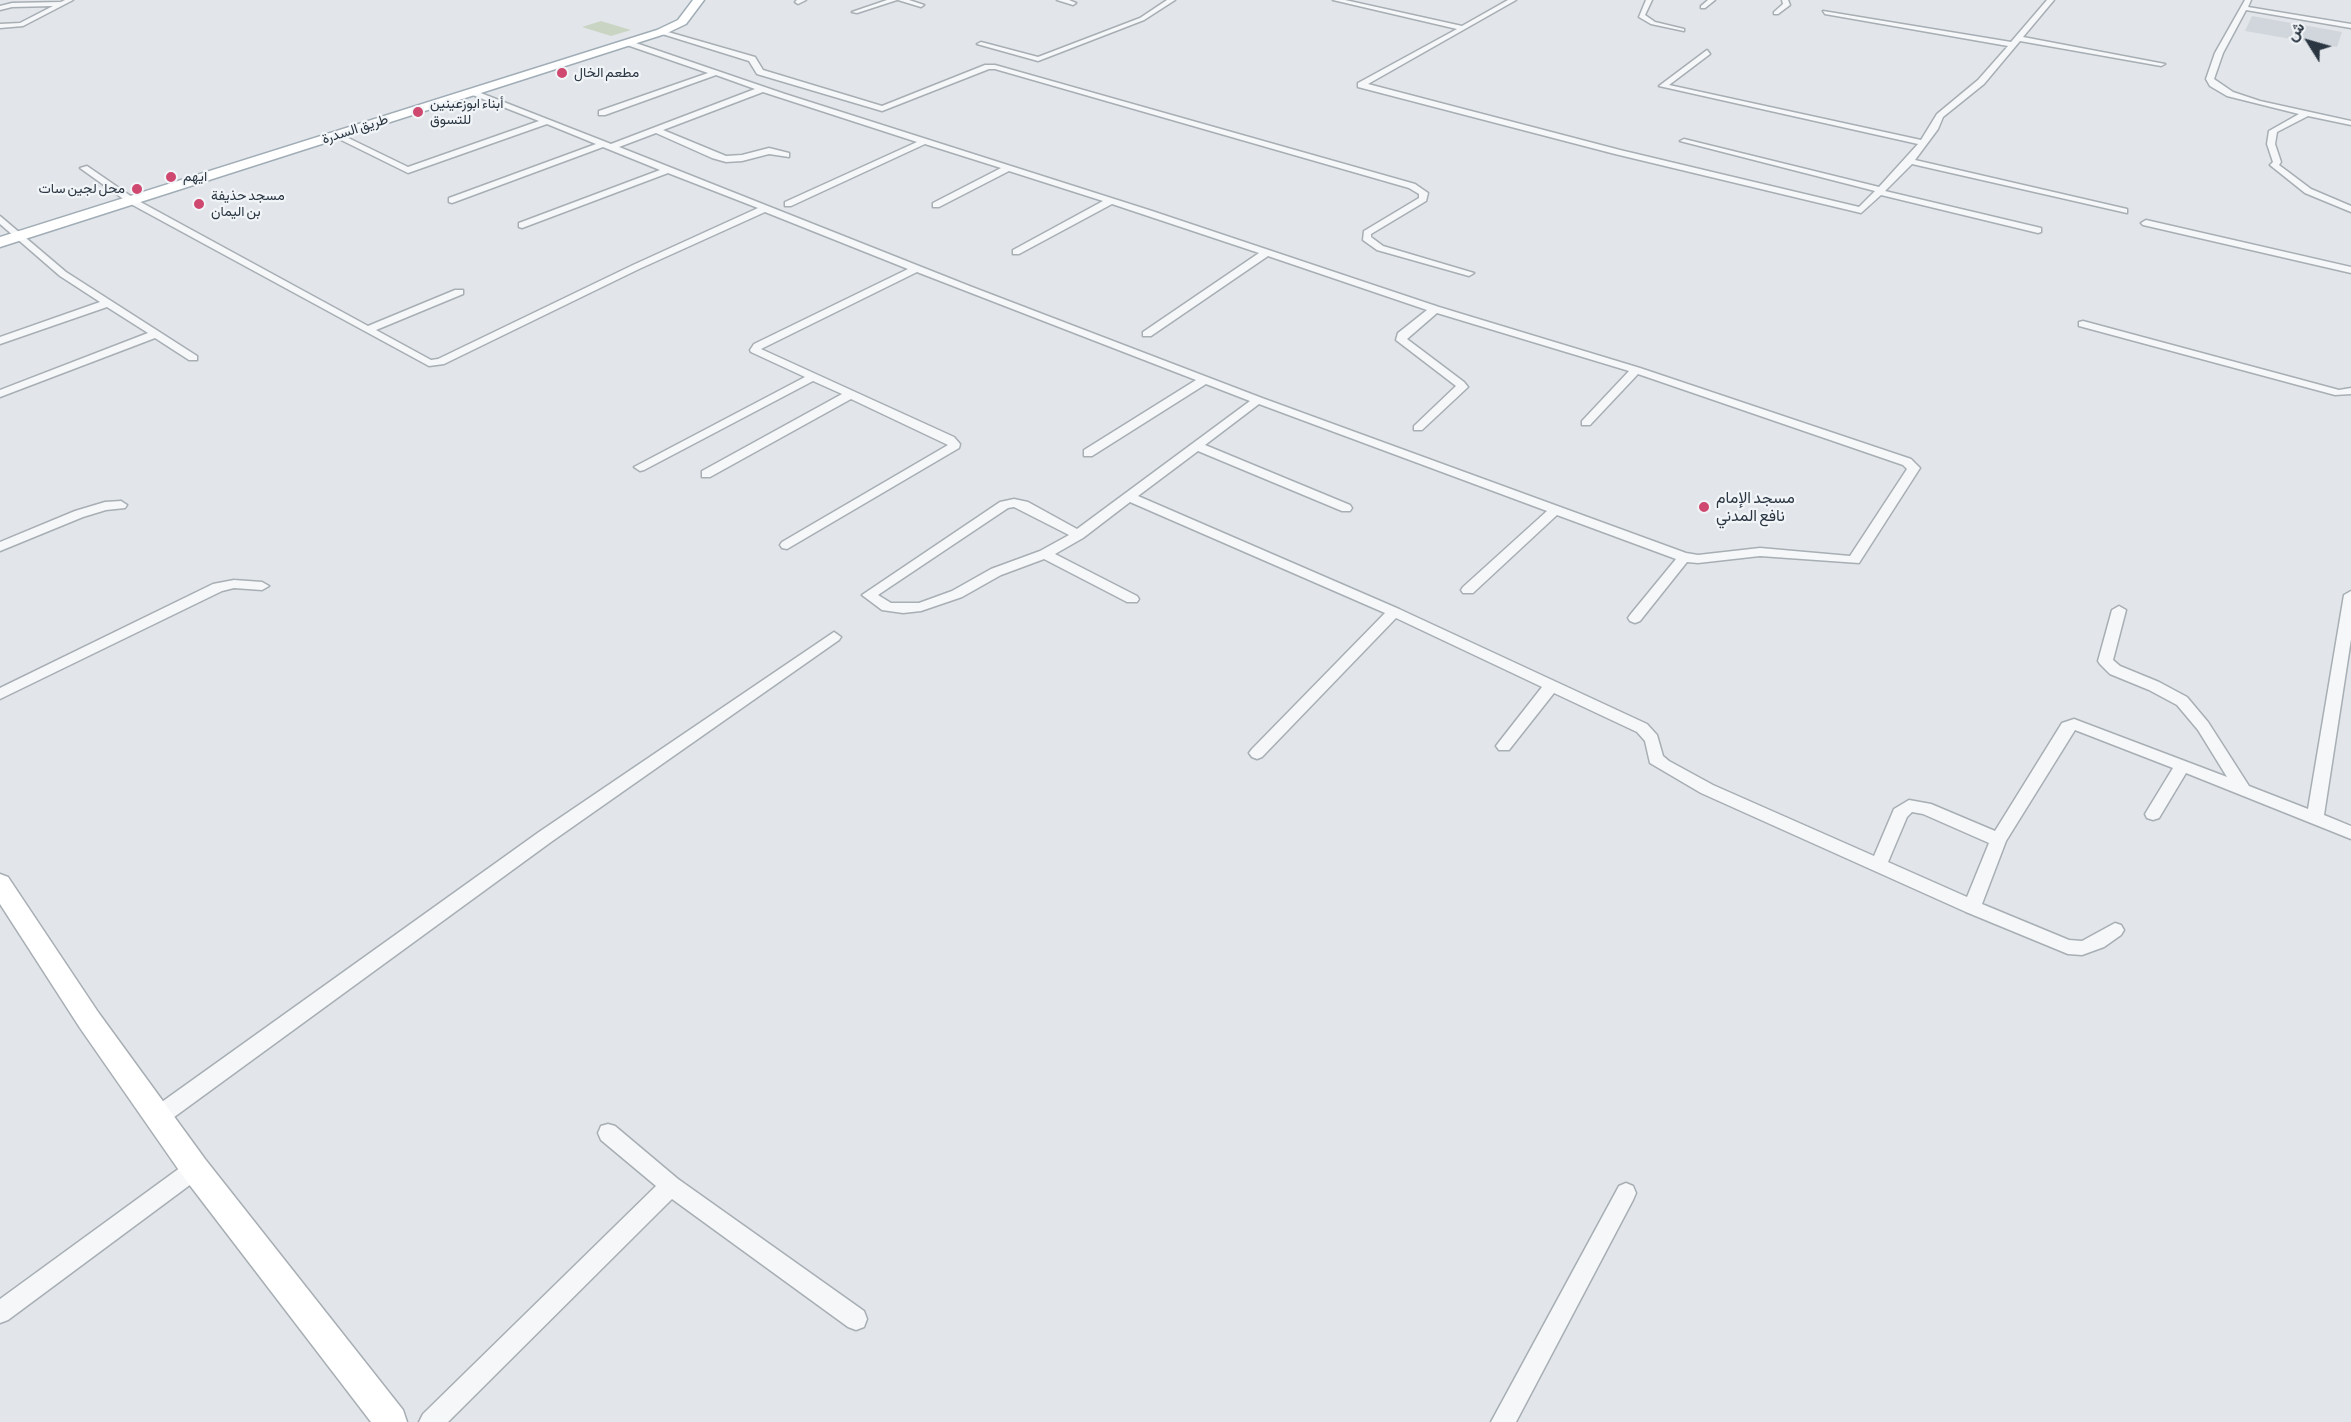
<!DOCTYPE html>
<meta charset="utf-8">
<style>
body{margin:0}
#map{position:relative;width:2351px;height:1422px;overflow:hidden;background:#e2e6ea;font-family:"Asap Condensed",Vazirmatn,sans-serif}
canvas{display:block}
.north{position:absolute;left:2279px;top:12px;width:60px;height:60px;-webkit-text-stroke:4px #f2f5f8;paint-order:stroke;rotate:307deg;font-size:16px;font-weight:700;line-height:24px;text-align:center;color:#2a3642}
.north::after{content:'';display:block;margin:auto;width:21px;height:27px;background:#2a3642;clip-path:polygon(50% 0,100% 100%,50% 72%,0 100%)}
</style>
<div id="map">
<canvas width="2351" height="1422"></canvas>
<div class="north">ش</div>
</div>
<script>
const c = document.querySelector('canvas').getContext('2d');
c.lineJoin = 'round';
function paint(path, color) { c.fillStyle = color; c.fill(path, 'evenodd'); }
const toPath = rows => new Path2D(rows.map(r => 'M' + r).join(''));
function strokePath(path, color, width, dash) { c.strokeStyle = color; c.lineWidth = width; c.lineCap = dash ? 'butt' : 'round'; c.setLineDash(dash || []); c.stroke(path); }
function write(font, color, halo, rows, align = 'center') {
  c.font = font + ' "Asap Condensed",Vazirmatn,sans-serif'; c.lineWidth = 4.5; c.setLineDash([]); c.textBaseline = 'middle'; c.strokeStyle = halo; c.fillStyle = color; for (const [text, x, y, turn = 0] of rows) {
    c.save(); c.translate(x, y); c.rotate((+turn || 0) * Math.PI / 180); c.textAlign = isNaN(turn) ? turn : align; if (halo) c.strokeText(text, 0, 0); c.fillText(text, 0, 0); c.restore();
  }
}
paint(toPath([
 [2252,16,2342,32,2337,47,2245,31]
]), '#d0d6dc');
paint(toPath([
 [601,21,631,30,611,36,582,27]
]), '#cad4c3');
const minor = toPath([
 [65,0,73,0,23,26,0,28,0,24,20,23,53,6,12,7,0,10,0,6,12,3,61,2,65,0],
 [797,0,806,0,798,4,795,2,797,0],
 [887,0,897,0,857,13,852,12,887,0],
 [898,0,909,0,924,5,921,7,898,0],
 [1057,0,1069,0,1076,3,1073,5,1057,0],
 [1167,0,1175,0,1144,20,1038,61,977,44,981,42,1038,57,1140,18,1167,0],
 [1333,0,1345,0,1462,26,1508,0,1516,0,1368,84,1620,150,1859,207,1875,191,1680,141,1684,139,1879,187,1918,144,1659,86,1707,50,1710,54,1669,85,1921,140,1937,114,1978,80,2008,46,1825,14,1823,11,2011,42,2047,0,2054,0,2023,37,2165,64,2161,66,2020,41,1984,84,1943,117,1938,129,1915,160,2127,209,2127,213,1912,164,1885,191,2041,228,2041,232,2038,233,1881,195,1861,213,1615,154,1358,87,1358,83,1457,29,1333,0],
 [1646,0,1652,0,1645,15,1655,22,1684,29,1684,31,1651,24,1639,17,1646,0],
 [1708,0,1715,0,1705,8,1701,8,1701,6,1708,0],
 [1782,0,1788,0,1790,5,1778,14,1774,14,1774,12,1783,4,1782,0],
 [2245,0,2251,0,2248,7,2351,24,2351,28,2246,10,2223,53,2214,79,2233,92,2260,101,2351,121,2351,125,2308,116,2277,132,2275,144,2281,162,2279,165,2311,189,2351,206,2351,212,2305,193,2270,165,2273,162,2267,144,2269,131,2299,114,2227,96,2210,86,2206,79,2215,53,2245,0],
 [661,30,755,57,763,70,882,106,985,65,995,65,1415,184,1428,193,1426,201,1371,234,1371,237,1383,246,1474,273,1469,276,1377,250,1363,240,1364,231,1419,198,1419,194,1409,188,995,69,989,69,882,111,757,74,749,61,659,33,661,30],
 [627,40,785,94,1152,211,1439,307,1640,368,1911,459,1920,468,1859,563,1760,556,1698,563,1687,562,1640,621,1635,623,1630,621,1628,618,1630,615,1676,559,1557,515,1473,593,1463,593,1461,590,1463,587,1547,511,1259,404,1205,445,1350,505,1352,508,1350,511,1342,511,1198,451,1138,496,1399,609,1647,724,1657,735,1663,756,1669,761,1713,785,1874,856,1894,809,1909,800,1931,804,1995,831,2062,723,2074,719,2227,777,2198,730,2177,705,2149,690,2110,674,2100,664,2098,661,2112,610,2119,606,2126,610,2113,660,2120,666,2159,682,2187,697,2208,722,2249,786,2308,809,2344,595,2351,591,2351,639,2324,815,2351,826,2351,839,2186,773,2159,818,2153,820,2147,818,2145,814,2173,768,2075,730,2006,841,1982,904,2069,940,2082,941,2115,923,2121,925,2124,930,2121,935,2104,947,2082,955,2068,954,1966,912,1701,793,1650,763,1645,741,1637,732,1554,693,1509,750,1499,750,1496,746,1499,742,1542,687,1396,618,1262,757,1257,759,1252,757,1249,753,1252,749,1385,613,1130,502,1083,538,1055,554,1137,596,1139,599,1137,602,1127,602,1044,559,1001,575,962,597,921,611,903,613,882,610,862,595,1000,502,1014,499,1028,502,1077,529,1250,401,1206,384,1092,456,1084,456,1084,450,1196,380,917,272,761,349,954,437,960,444,959,448,787,549,782,548,780,545,782,542,948,445,851,399,710,477,702,477,702,471,842,394,813,381,644,470,640,471,634,467,805,377,751,352,750,350,754,344,908,269,765,212,639,269,444,364,429,366,129,203,80,168,87,166,135,199,368,326,455,290,463,290,463,294,376,330,431,360,438,359,633,265,758,208,668,173,522,228,519,227,519,223,660,170,603,147,452,203,449,202,449,198,596,144,547,124,408,173,331,135,338,133,408,167,539,121,470,94,469,92,473,90,611,144,755,89,716,75,605,115,599,115,599,111,708,73,624,44,627,40],
 [763,92,917,142,785,202,785,206,791,206,925,144,1001,168,933,203,933,207,939,207,1009,171,1103,201,1013,250,1013,254,1019,254,1112,204,1259,253,1143,332,1143,336,1151,336,1268,256,1427,310,1398,333,1396,340,1456,386,1414,426,1414,430,1422,430,1468,387,1464,382,1407,339,1437,313,1629,371,1582,421,1582,425,1590,425,1638,374,1903,465,1907,469,1850,556,1760,548,1698,555,1686,553,1262,398,972,287,619,147,656,133,712,158,726,162,742,161,769,154,789,157,789,153,769,148,742,155,726,156,663,130,763,92],
 [1014,507,1069,535,1040,551,991,569,952,591,919,603,891,603,878,595,1008,508,1014,507],
 [1912,812,1923,814,1989,843,1967,897,1888,862,1907,817,1912,812],
 [0,216,66,272,197,356,197,360,189,360,155,338,0,397,0,390,148,333,107,307,0,344,0,337,100,302,60,276,0,224,0,216],
 [2146,220,2351,267,2351,273,2143,225,2141,223,2146,220],
 [2083,321,2339,390,2351,388,2351,394,2335,395,2079,326,2079,322,2083,321],
 [121,501,127,505,125,508,106,510,83,517,0,551,0,542,75,511,105,502,121,501],
 [234,580,262,582,269,586,262,590,234,588,222,591,0,699,0,688,213,584,234,580],
 [834,632,841,637,839,640,551,842,166,1123,159,1125,152,1123,149,1116,152,1109,539,832,834,632],
 [608,1124,615,1126,678,1179,864,1311,867,1319,864,1327,856,1330,848,1327,672,1199,448,1422,419,1422,423,1414,656,1186,601,1140,598,1133,601,1126,608,1124],
 [195,1159,202,1162,205,1169,202,1176,8,1320,0,1323,0,1299,188,1162,195,1159],
 [1626,1183,1633,1186,1636,1193,1633,1200,1516,1422,1491,1422,1619,1186,1626,1183]
]);
const secondary = toPath([
 [0,874,8,877,98,1012,205,1159,403,1410,407,1422,371,1422,185,1179,80,1028,0,904,0,874]
]);
const primary = toPath([
 [693,0,704,0,686,24,665,34,0,247,0,237,657,30,678,20,693,0]
]);
strokePath(minor, '#a7aeb4', 3);
strokePath(secondary, '#a7aeb4', 3);
strokePath(primary, '#a1adb6', 3);
paint(minor, '#f5f7f9');
paint(secondary, '#fff');
paint(primary, '#fff');
for (const [x, y, r, color] of [
 [562,73,6,"#ce486f"],
 [418,112,6,"#ce486f"],
 [171,177,6,"#ce486f"],
 [137,189,6,"#ce486f"],
 [199,204,6,"#ce486f"],
 [1704,507,6,"#ce486f"]
]) { const dot = new Path2D(); dot.arc(x, y, r, 0, 2 * Math.PI); c.fillStyle = color; c.fill(dot); strokePath(dot, '#f2f5f8', 2); }
write('14px', '#2a3642', '#f2f5f8', [
 ["مطعم الخال",574,73],
 ["أبناء ابوزعينين",430,104],
 ["للتسوق",430,120],
 ["ايهم",183,177],
 ["محل لجين سات",125,189,"right"],
 ["مسجد حذيفة",211,196],
 ["بن اليمان",211,212]
], 'left');
write('14px', '#2a3642', '#f2f5f8', [
 ["طريق السدرة",355,129,-18]
]);
write('16px', '#2a3642', '#f2f5f8', [
 ["مسجد الإمام",1716,498],
 ["نافع المدني",1716,516]
], 'left');
</script>
